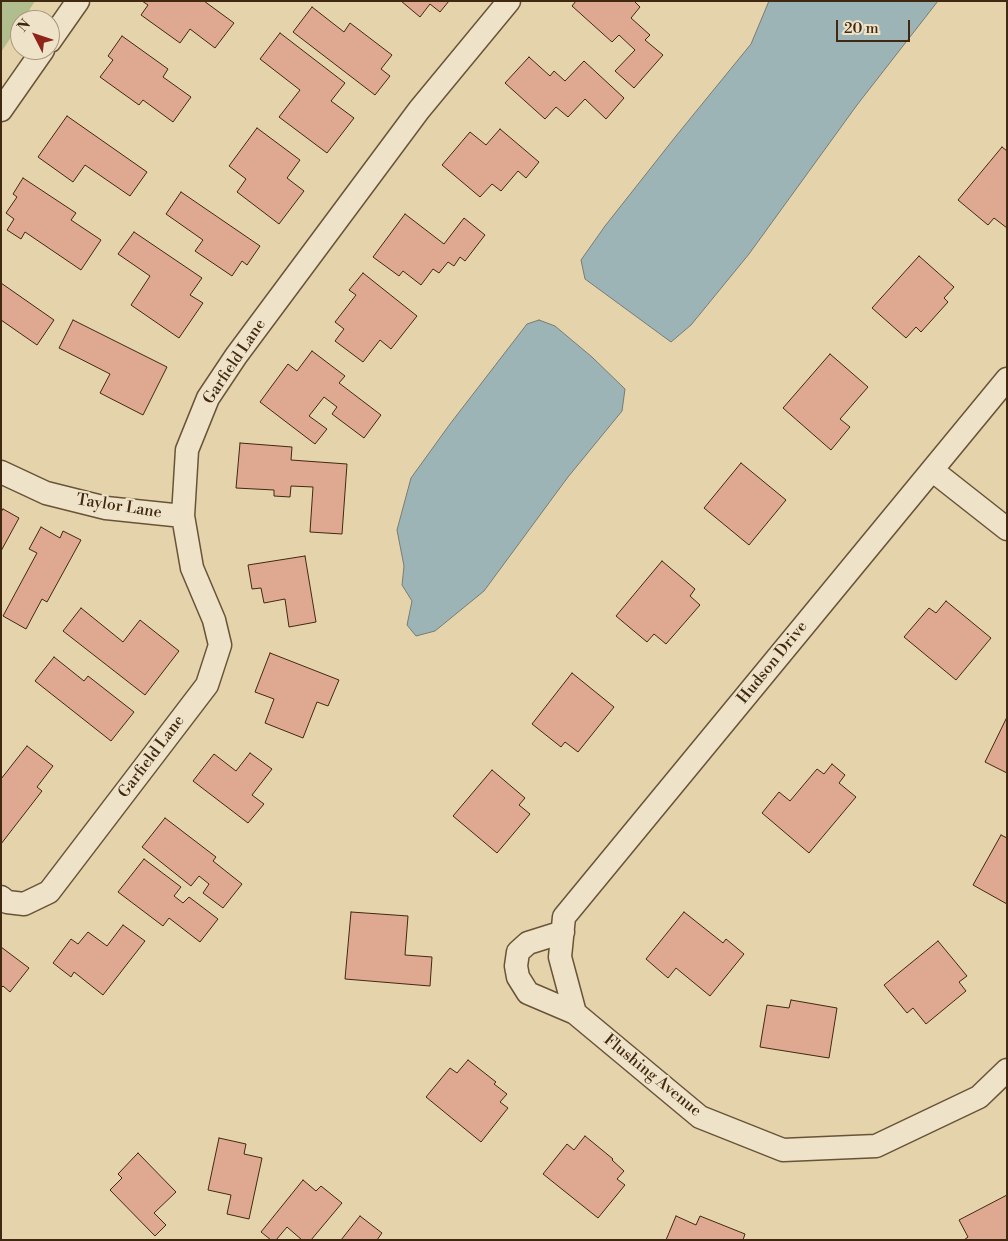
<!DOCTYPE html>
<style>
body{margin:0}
#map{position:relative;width:1008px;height:1241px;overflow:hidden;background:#e5d3ab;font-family:"Libre Bodoni",serif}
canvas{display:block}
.frame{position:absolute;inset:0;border:2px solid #402910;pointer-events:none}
.north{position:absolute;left:10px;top:10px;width:50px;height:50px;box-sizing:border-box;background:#eee2c8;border:1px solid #a8987e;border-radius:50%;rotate:311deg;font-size:14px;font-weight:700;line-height:20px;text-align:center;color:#402910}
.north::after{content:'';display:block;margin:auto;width:18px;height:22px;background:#8f2418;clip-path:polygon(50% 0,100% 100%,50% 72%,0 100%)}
.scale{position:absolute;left:836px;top:20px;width:74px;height:22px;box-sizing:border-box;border:2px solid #402910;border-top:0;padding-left:6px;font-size:15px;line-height:18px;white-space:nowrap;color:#402910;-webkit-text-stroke:4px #eee2c8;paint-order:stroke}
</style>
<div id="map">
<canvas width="1008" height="1241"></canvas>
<div class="frame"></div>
<div class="north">N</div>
<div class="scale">20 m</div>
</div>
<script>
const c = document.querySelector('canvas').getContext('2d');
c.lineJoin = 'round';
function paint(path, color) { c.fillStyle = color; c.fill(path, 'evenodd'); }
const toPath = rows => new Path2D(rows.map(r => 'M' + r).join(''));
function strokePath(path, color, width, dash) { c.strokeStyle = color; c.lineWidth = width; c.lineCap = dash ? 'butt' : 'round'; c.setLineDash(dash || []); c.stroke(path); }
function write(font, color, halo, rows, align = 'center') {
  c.font = font + ' "Libre Bodoni",serif'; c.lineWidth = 4.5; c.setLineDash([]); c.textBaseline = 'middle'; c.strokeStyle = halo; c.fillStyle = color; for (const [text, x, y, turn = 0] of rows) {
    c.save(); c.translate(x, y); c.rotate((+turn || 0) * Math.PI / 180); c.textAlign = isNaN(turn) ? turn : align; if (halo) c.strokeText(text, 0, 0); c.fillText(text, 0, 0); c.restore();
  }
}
paint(toPath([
 [1,1,35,1,23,20,20,20,20,24,1,52]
]), '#b0be8d');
const water = toPath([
 [769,1,938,1,857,105,749,254,691,325,671,342,585,279,581,260,605,226,676,136,751,44,769,1],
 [539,320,555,326,592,357,625,389,622,411,568,477,484,591,435,631,416,636,407,625,412,601,402,585,404,566,397,530,411,478,450,424,527,324,539,320]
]);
paint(water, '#9cb4b5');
strokePath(water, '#777c73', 1);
const building = toPath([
 [142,1,204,1,234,23,215,48,190,29,180,43,141,15,148,5,142,1],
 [401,1,449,1,440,12,430,4,420,17,401,1],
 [576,1,634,1,640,7,631,18,650,35,645,40,663,55,634,88,615,71,635,50,619,35,612,42,572,6,576,1],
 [312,7,344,32,350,23,392,55,381,69,390,76,375,95,293,32,312,7],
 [280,33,345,83,331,101,354,118,327,153,279,117,300,90,260,59,280,33],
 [122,36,168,69,163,77,191,97,173,122,143,100,139,105,100,77,113,60,108,56,122,36],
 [529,57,550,76,554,71,565,81,584,61,624,98,606,119,585,99,568,117,556,107,545,119,505,83,529,57],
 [67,116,147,172,130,196,85,165,73,182,38,157,67,116],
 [257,128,300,160,287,178,304,191,279,224,237,192,246,179,229,166,257,128],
 [500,129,539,162,526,178,518,171,501,191,492,184,480,197,442,165,470,132,486,145,500,129],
 [1002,147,1007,151,1007,228,994,218,988,225,958,200,1002,147],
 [23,178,76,213,71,220,101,240,81,270,25,232,21,239,7,230,14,219,6,213,17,197,13,194,23,178],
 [181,192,260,246,247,265,242,261,232,276,195,251,203,240,166,214,181,192],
 [405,214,444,244,464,218,485,235,465,261,460,257,454,266,448,262,439,273,433,269,421,285,403,271,399,276,373,257,405,214],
 [134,232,202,278,190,295,203,303,179,338,131,305,150,276,118,254,134,232],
 [919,256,954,287,944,298,948,302,921,332,916,327,906,338,872,308,919,256],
 [363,273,417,316,391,349,380,340,363,362,335,341,344,329,335,322,356,295,349,290,363,273],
 [1,283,54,320,37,345,1,320,1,283],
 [73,320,167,367,143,415,100,393,110,374,59,348,73,320],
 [312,351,345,376,339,383,381,415,364,438,332,414,337,407,324,397,309,416,327,429,315,444,260,402,288,364,297,371,312,351],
 [830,354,868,387,840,419,850,427,831,450,783,408,830,354],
 [240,443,292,447,291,460,347,464,342,534,310,532,313,487,291,486,290,497,274,496,274,490,236,488,240,443],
 [741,463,786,500,749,545,704,508,741,463],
 [3,509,19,518,1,551,1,512,3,509],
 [41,527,60,538,63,531,81,540,47,602,42,599,26,629,3,616,37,553,29,549,41,527],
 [305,556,316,622,289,627,285,599,264,603,261,588,252,589,248,565,305,556],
 [662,561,695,589,690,596,700,605,666,644,654,634,647,642,616,616,662,561],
 [946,601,991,638,956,680,904,637,929,608,936,613,946,601],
 [81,608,123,642,140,620,179,651,145,695,63,631,81,608],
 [270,653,339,680,328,706,317,702,303,738,265,723,274,699,255,692,270,653],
 [54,657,84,681,88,676,134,712,111,741,35,681,54,657],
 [572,673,614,707,578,752,565,742,561,747,532,724,572,673],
 [1007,717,1007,773,985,762,1007,717],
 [27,746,53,766,37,787,42,791,1,844,1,779,27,746],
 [250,753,272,769,252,795,264,804,248,823,193,781,214,754,236,771,250,753],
 [832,764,845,775,839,783,856,797,809,853,762,813,779,792,790,801,817,769,824,774,832,764],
 [492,770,525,798,519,805,530,814,497,853,453,816,492,770],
 [165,818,216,857,213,861,242,884,223,908,203,893,209,884,199,876,191,886,142,847,165,818],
 [1001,835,1007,838,1007,904,973,885,1001,835],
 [144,859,181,887,174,896,183,903,189,897,218,919,200,942,169,918,163,926,118,892,144,859],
 [351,912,408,916,405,955,432,957,430,986,345,979,351,912],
 [684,912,723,943,726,939,744,954,710,996,676,968,668,978,646,959,684,912],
 [123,925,145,941,103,995,74,972,71,977,53,963,71,939,78,944,88,932,107,946,123,925],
 [938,941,967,976,959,982,966,991,926,1024,913,1008,907,1013,884,985,938,941],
 [1,947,29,968,10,992,3,986,1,988,1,947],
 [791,1000,837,1008,829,1058,760,1047,767,1005,789,1008,791,1000],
 [468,1060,496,1082,494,1084,507,1094,500,1102,508,1108,481,1142,426,1097,450,1068,457,1073,468,1060],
 [585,1136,613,1159,612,1160,624,1171,617,1179,625,1185,598,1218,543,1174,567,1144,574,1150,585,1136],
 [219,1138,246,1144,244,1154,262,1158,249,1219,227,1214,231,1195,208,1190,219,1138],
 [138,1153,176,1192,154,1213,166,1225,155,1236,110,1190,122,1178,118,1174,138,1153],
 [303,1180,316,1191,321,1186,342,1203,311,1240,302,1240,287,1227,276,1240,271,1240,261,1232,303,1180],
 [1007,1195,1007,1240,964,1240,968,1237,959,1220,1007,1195],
 [360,1216,382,1233,377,1240,341,1240,360,1216],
 [676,1216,696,1225,700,1216,745,1234,743,1240,666,1240,676,1216]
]);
paint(building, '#dfa891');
strokePath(building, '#402910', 1);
const minor = toPath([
 [50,41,78,1],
 [1,110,43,50],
 [1007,379,564,917,560,957,575,1013,700,1117,783,1150,876,1146,979,1097,1007,1070],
 [932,470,1007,529],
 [1,472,46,493,106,508,183,516],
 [1,897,7,902,24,904,49,892,207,685,220,645,214,620,192,568,183,516,187,450,208,398,236,356,419,110,509,1],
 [563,932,528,943,518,952,516,966,518,977,528,993,575,1013]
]);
strokePath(minor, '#695437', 25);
strokePath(minor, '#eee2c8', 22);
write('16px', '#402910', '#eee2c8', [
 ["Garfield Lane",235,362,-56],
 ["Taylor Lane",119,507,9],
 ["Hudson Drive",773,663,-51],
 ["Garfield Lane",152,757,-53],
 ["Flushing Avenue",652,1076,39]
]);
</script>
